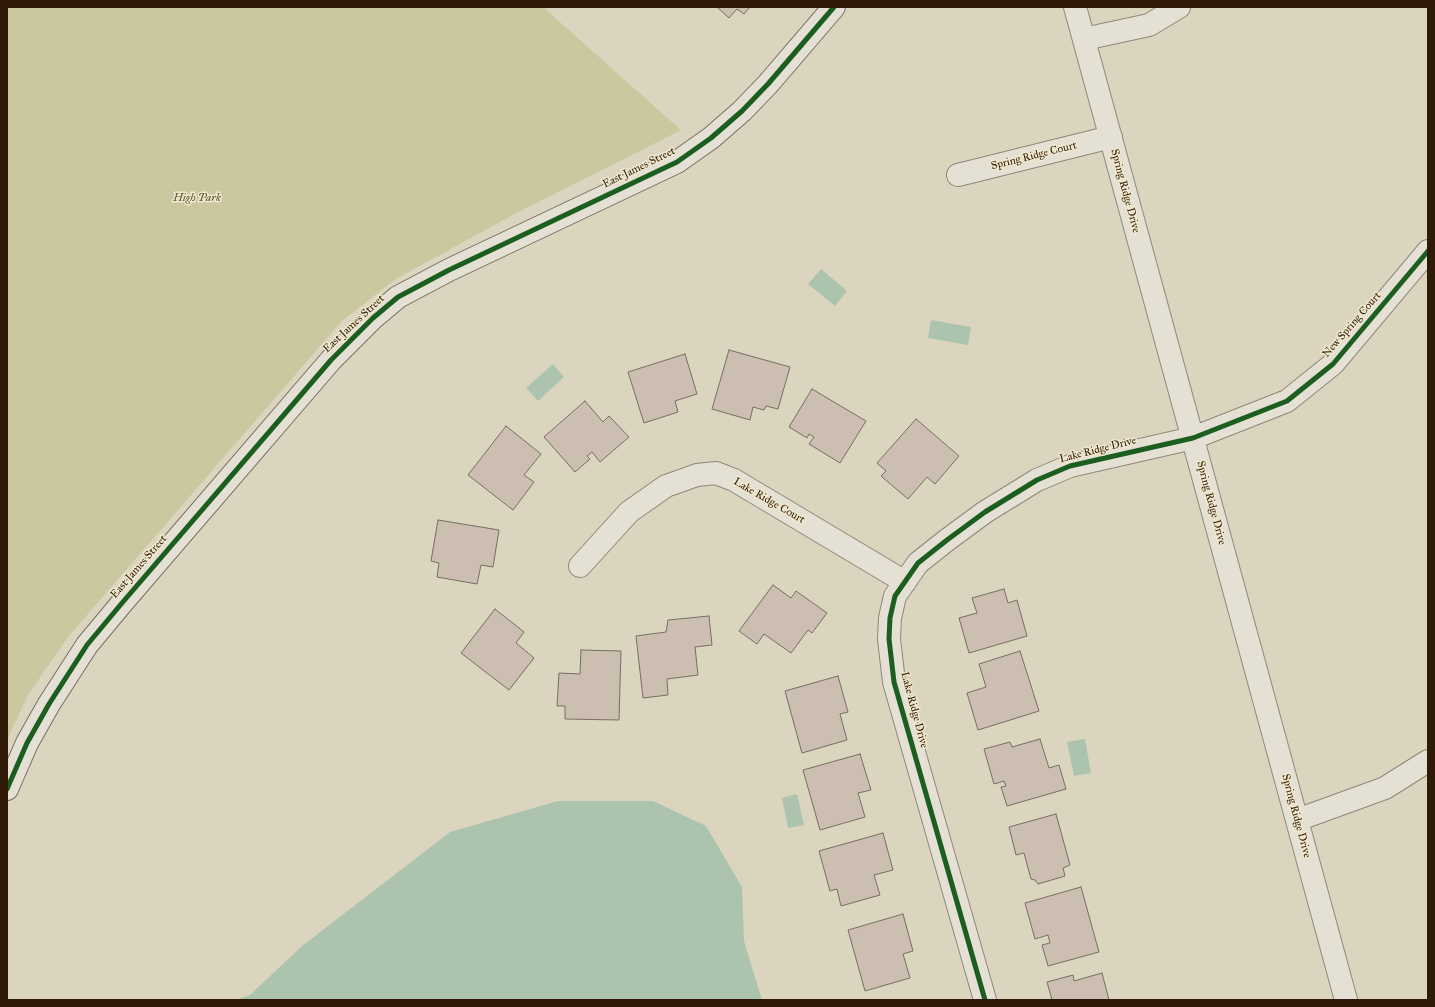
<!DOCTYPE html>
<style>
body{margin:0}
#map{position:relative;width:1435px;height:1007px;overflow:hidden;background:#dbd5bf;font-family:"IM FELL Great Primer",serif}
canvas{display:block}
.frame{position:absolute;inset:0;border:8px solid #2f1907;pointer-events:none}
</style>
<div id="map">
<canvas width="1435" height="1007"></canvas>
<div class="frame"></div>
</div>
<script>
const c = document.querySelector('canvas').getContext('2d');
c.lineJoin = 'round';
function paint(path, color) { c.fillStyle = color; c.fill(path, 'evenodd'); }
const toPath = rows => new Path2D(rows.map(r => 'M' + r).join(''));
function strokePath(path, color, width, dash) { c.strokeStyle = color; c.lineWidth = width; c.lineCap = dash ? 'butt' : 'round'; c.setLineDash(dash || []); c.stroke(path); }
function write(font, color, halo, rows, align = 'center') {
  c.font = font + ' "IM FELL Great Primer",serif'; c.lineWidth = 3; c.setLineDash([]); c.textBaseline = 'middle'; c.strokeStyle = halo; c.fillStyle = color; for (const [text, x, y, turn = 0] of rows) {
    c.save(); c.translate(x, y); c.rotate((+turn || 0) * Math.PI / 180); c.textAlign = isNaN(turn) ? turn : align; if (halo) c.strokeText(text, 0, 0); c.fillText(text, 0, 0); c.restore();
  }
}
paint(toPath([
 [7,7,543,7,681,130,513,215,394,280,341,322,68,637,28,695,7,740]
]), '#cbc8a0');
paint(toPath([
 [821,269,847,291,835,306,808,284],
 [931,320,971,327,968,345,928,338],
 [553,364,564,377,538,401,526,388],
 [1085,739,1091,773,1074,776,1067,742],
 [797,794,804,825,788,828,782,798],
 [558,801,653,801,706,826,742,887,744,941,762,1000,235,1000,250,995,302,946,450,832]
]), '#acc4ae');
const building = toPath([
 [717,7,750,7,744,14,737,9,729,18,717,7],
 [729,350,790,367,778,409,766,406,764,410,753,407,750,420,712,409,729,350],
 [685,354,697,394,675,401,678,412,644,423,628,372,685,354],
 [812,389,866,421,840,463,809,444,814,437,809,434,807,438,789,427,812,389],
 [585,401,603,422,609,416,629,437,600,462,592,452,587,456,590,459,575,472,544,437,585,401],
 [916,419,959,456,935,484,927,477,908,499,881,476,886,471,877,463,916,419],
 [506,426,541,454,524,475,534,482,513,510,468,475,506,426],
 [438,520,499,530,493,567,481,565,477,584,437,577,439,563,431,561,438,520],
 [773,585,791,598,796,591,827,613,812,633,808,630,791,653,764,634,757,644,739,631,773,585],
 [1004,589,1008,603,1017,600,1027,636,969,653,959,618,977,613,972,598,1004,589],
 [495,609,524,632,516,643,534,658,509,690,461,653,495,609],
 [709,616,712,645,695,647,698,675,667,679,668,695,643,698,636,636,666,632,668,620,709,616],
 [581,650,621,651,619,720,565,719,565,706,557,706,559,673,580,674,581,650],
 [1020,651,1039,711,978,730,967,693,986,687,979,664,1020,651],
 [838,676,848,712,840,714,847,740,802,753,785,691,838,676],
 [1040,739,1049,768,1059,765,1066,789,1007,806,1001,787,1006,786,1004,781,994,784,984,749,1010,742,1012,747,1040,739],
 [860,754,871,790,858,793,865,817,820,830,803,770,860,754],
 [1056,814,1070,865,1063,868,1065,876,1038,884,1035,880,1031,879,1024,853,1016,855,1009,827,1056,814],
 [883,833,893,870,874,875,880,895,841,906,837,889,830,891,819,851,883,833],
 [1081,887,1099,952,1048,966,1042,945,1050,943,1048,935,1035,939,1025,903,1081,887],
 [903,914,913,951,903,954,910,978,865,991,848,930,903,914],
 [1102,973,1109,1000,1052,1000,1047,982,1073,975,1074,981,1102,973]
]);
paint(building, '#ccbeb0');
strokePath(building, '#756e61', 1);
const street = toPath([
 [1075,7,1346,1000],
 [1084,39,1149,25,1179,7],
 [958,175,1111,137],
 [580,566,629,512,666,486,697,475,716,473,734,480,905,582],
 [1297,820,1385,788,1428,761],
 [985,1000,894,682,889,639,890,618,895,596,918,563,947,540,985,512,1037,480,1070,466,1193,438,1287,401,1333,364,1428,251]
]);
const secondary = toPath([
 [7,789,27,743,49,704,87,645,122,603,331,360,373,318,398,297,449,270,677,162,711,138,742,111,768,84,834,7]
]);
strokePath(street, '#8e8779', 24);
strokePath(secondary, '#756e61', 24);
strokePath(street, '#e4e0d4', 22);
strokePath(secondary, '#e4e0d4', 22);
strokePath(toPath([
 [7,789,27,743,49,704,87,645,122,603,331,360,373,318,398,297,449,270,677,162,711,138,742,111,768,84,834,7],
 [985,1000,894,682,889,639,890,618,895,596,918,563,947,540,985,512,1037,480,1070,466,1193,438,1287,401,1333,364,1428,251]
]), '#1b5e20', 5);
write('11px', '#2f1907', '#f0e8cd', [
 ["Spring Ridge Court",1034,156,-14],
 ["East James Street",639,168,-26],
 ["Spring Ridge Drive",1125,191,75],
 ["East James Street",354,324,-43],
 ["New Spring Court",1352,325,-49],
 ["Lake Ridge Drive",1098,450,-14],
 ["Lake Ridge Court",769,501,30],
 ["Spring Ridge Drive",1211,503,75],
 ["East James Street",139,567,-49],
 ["Lake Ridge Drive",914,710,75],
 ["Spring Ridge Drive",1296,816,75]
]);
write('italic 11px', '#5a4b2d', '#f0e8cd', [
 ["High Park",197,198]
]);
</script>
